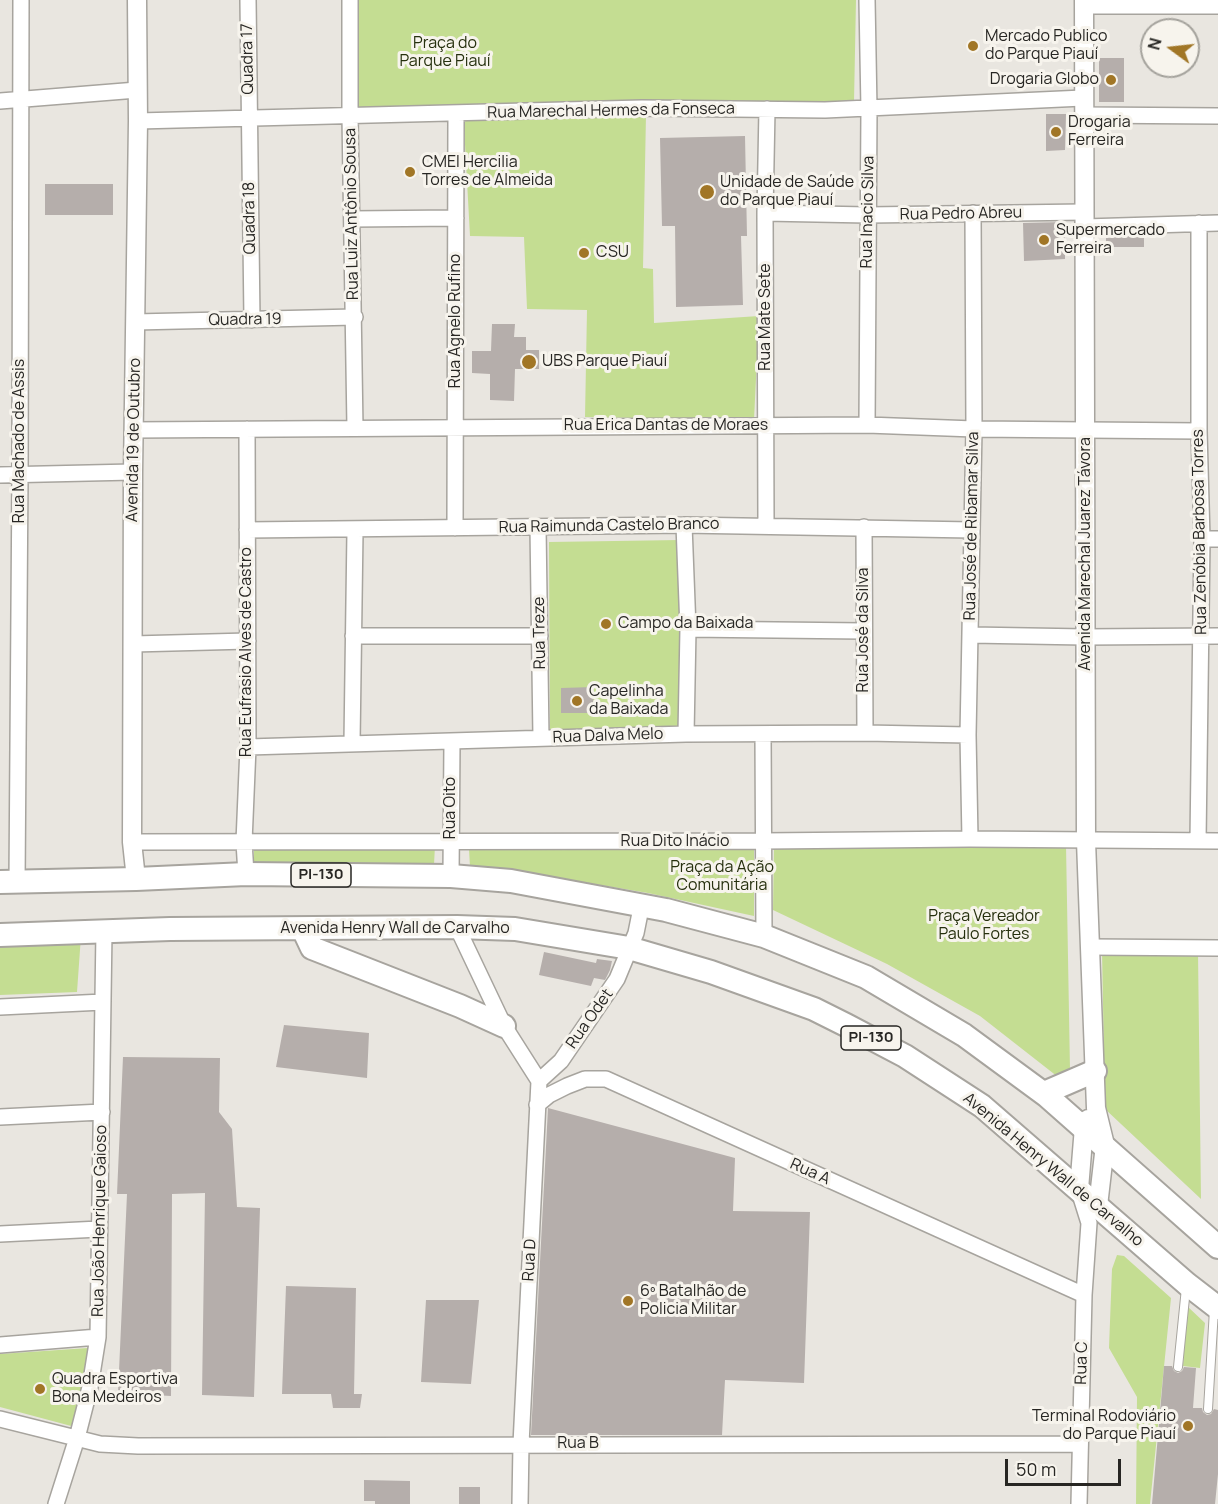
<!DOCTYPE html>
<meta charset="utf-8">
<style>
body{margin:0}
#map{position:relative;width:1218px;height:1504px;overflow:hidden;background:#e9e6e0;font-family:Manrope,sans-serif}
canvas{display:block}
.north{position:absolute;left:1140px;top:18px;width:60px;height:60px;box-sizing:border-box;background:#f7f4ed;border:2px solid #a4a29c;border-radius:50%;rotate:285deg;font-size:16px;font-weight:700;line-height:24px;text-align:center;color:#272623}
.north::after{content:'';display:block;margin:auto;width:21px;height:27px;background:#a17626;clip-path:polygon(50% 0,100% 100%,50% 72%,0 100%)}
.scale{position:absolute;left:1005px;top:1459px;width:116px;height:27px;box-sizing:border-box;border:3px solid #272623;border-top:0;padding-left:8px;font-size:18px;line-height:21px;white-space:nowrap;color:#272623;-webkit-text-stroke:4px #f7f4ed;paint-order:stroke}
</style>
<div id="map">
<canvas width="1218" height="1504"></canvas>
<div class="north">N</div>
<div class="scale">50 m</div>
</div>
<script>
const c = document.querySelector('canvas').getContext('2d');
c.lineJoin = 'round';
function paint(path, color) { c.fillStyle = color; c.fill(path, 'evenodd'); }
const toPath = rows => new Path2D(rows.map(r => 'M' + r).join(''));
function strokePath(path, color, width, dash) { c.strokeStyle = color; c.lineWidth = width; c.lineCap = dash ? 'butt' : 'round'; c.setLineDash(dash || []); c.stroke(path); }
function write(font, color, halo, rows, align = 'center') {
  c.font = font + ' Manrope,sans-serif'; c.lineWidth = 6; c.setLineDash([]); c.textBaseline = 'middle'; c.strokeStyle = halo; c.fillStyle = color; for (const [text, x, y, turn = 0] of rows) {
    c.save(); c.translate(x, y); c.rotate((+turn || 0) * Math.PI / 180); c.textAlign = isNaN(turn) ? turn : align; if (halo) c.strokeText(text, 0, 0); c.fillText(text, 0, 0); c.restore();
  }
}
paint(toPath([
 [350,0,856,0,854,102,349,109],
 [646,115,643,268,653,269,654,323,759,316,754,420,585,417,587,310,527,309,524,237,470,236,464,126,466,119],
 [680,540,681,729,550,730,549,542],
 [254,845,435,845,434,865,254,867],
 [754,845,754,916,648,893,529,873,470,867,469,849],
 [1066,845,1070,1070,1058,1077,980,1016,887,964,773,910,774,847],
 [81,936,77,992,0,995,0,940],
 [1102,951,1198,952,1201,1199,1105,1109],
 [1117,1255,1124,1256,1171,1298,1150,1504,1136,1504,1137,1397,1109,1348,1112,1269],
 [1187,1306,1205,1323,1200,1368,1183,1366],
 [88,1348,75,1427,0,1407,0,1354]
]), '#c4dd92');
paint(toPath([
 [1099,58,1124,58,1124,102,1099,102],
 [1046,114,1066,114,1065,150,1046,151],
 [745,136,747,236,741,236,743,305,676,307,675,226,662,226,660,138],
 [45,184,113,184,113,215,45,215],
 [1065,222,1065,259,1024,261,1023,223],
 [1144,235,1144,247,1106,247,1106,236],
 [492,324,515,324,514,337,526,337,526,350,539,350,539,369,515,369,514,401,490,400,490,374,472,373,472,351,491,351],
 [594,687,593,713,561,713,561,688],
 [544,952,596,963,597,959,612,961,610,970,605,980,594,978,591,986,539,975],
 [284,1025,369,1033,367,1078,276,1067],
 [123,1057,220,1058,219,1112,232,1129,237,1207,260,1208,254,1397,202,1395,205,1193,172,1194,171,1396,118,1393,127,1194,117,1194],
 [548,1108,735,1158,733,1211,810,1212,804,1383,725,1380,722,1435,531,1435],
 [286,1286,356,1288,354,1394,362,1394,360,1408,333,1408,331,1394,282,1394],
 [426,1300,479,1300,471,1384,421,1382],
 [1164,1366,1172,1366,1174,1371,1178,1373,1182,1371,1184,1367,1196,1368,1193,1408,1202,1408,1203,1412,1207,1415,1211,1414,1214,1409,1218,1410,1218,1474,1215,1504,1152,1504],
 [364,1480,410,1481,410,1504,375,1504,375,1501,364,1501],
 [459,1487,480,1487,480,1504,459,1504]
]), '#b5aeab');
const service = toPath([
 [1178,1367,1186,1288],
 [1208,1409,1214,1310]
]);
const minor = toPath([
 [248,0,252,320],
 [350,0,350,116,355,428],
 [867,0,869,109,867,425],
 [1084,6,1218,6],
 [0,101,137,90],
 [1084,115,1218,116],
 [138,121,642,108,825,110,1083,98],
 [765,213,868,215,1084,212],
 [352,219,456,218],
 [1085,227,1218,223],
 [135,322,355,317],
 [133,430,867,425,974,429,1199,431],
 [0,475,133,472],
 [684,525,688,629,686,734],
 [766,525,765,213,767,109],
 [538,527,541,738],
 [864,527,865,733],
 [455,528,456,114],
 [247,530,684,525,972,530],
 [1202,539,1218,539],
 [688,629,863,631],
 [971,635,1085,637,1218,636],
 [353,636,540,636],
 [133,644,248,641],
 [763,734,764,936],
 [352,742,355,531],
 [248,747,686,734,865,733,968,735],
 [970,839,968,735,974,429,973,213],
 [1198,841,1202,539,1199,431,1199,223],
 [132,842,764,841,970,839,1218,841],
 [246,874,244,842,248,747,247,429],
 [451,876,452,741],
 [17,882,20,474,21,0],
 [457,927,504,1026,539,1081,521,1444,520,1504],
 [1090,947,1218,948],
 [0,1007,103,1002],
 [539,1081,561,1061,617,979,636,933,640,913,639,905],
 [537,1105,549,1095,567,1086,585,1079,606,1079,1084,1295],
 [0,1117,102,1112],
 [0,1234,99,1229],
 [0,1345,98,1337],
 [0,1419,100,1444,138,1446,1080,1444],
 [56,1504,77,1438,90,1387,98,1337,104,931],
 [1079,1504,1084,1295,1089,1223,1079,1191]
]);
const tertiary = toPath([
 [1084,0,1086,841,1096,1108,1105,1145,1098,1206],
 [136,879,132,842,133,472,138,121,137,0],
 [1079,1189,1084,1127,1088,1119]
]);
const primary = toPath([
 [0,882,136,879,246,874,451,876,511,881,666,910,764,936,866,977,964,1035,1047,1096,1218,1247],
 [303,929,312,948,460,1006,504,1026],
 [0,935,170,929,457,927,515,929,629,948,711,972,814,1009,846,1025,905,1056,982,1106,1187,1284,1218,1308],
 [1044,1093,1095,1071]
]);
strokePath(service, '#a7a49e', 10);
strokePath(minor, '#a7a49e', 18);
strokePath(tertiary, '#a7a49e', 21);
strokePath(primary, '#a7a49e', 26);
strokePath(service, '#fff', 8);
strokePath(minor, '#fff', 15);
strokePath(tertiary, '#fff', 18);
strokePath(primary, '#fff', 22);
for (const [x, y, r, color] of [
 [973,46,6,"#a17626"],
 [1111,80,6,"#a17626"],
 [1056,132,6,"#a17626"],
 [410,172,6,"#a17626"],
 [707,192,8,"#a17626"],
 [1044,240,6,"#a17626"],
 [584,253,6,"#a17626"],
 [529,362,8,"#a17626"],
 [606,624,6,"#a17626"],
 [577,701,6,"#a17626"],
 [628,1301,6,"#a17626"],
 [40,1389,6,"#a17626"],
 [1188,1426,6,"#a17626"]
]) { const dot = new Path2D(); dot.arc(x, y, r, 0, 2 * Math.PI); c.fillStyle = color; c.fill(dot); strokePath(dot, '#f7f4ed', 2); }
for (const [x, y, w] of [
 [321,875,60],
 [871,1038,60]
]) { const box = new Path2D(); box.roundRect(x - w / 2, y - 12, w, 24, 4.5); c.fillStyle = '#f7f4ed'; c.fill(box); strokePath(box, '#272623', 1.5); }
write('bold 15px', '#272623', null, [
 ["PI-130",321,875],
 ["PI-130",871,1038]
]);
write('16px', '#272623', '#f7f4ed', [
 ["Mercado Publico",985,37],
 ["do Parque Piauí",985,55],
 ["Drogaria Globo",1099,80,"right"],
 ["Drogaria",1068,123],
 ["Ferreira",1068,141],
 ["CMEI Hercilia",422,163],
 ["Torres de Almeida",422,181],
 ["Unidade de Saúde",720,183],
 ["do Parque Piauí",720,201],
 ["Supermercado",1056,231],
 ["Ferreira",1056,249],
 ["CSU",596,253],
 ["UBS Parque Piauí",542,362],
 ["Campo da Baixada",618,624],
 ["Capelinha",589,692],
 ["da Baixada",589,710],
 ["6º Batalhão de",640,1292],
 ["Policia Militar",640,1310],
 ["Quadra Esportiva",52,1380],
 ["Bona Medeiros",52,1398],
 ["Terminal Rodoviário",1176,1417,"right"],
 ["do Parque Piauí",1176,1435,"right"]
], 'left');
write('16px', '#26300e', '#f7f4ed', [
 ["Praça do",445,44],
 ["Parque Piauí",445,62],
 ["Praça da Ação",722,868],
 ["Comunitária",722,886],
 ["Praça Vereador",984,917],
 ["Paulo Fortes",984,935]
]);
write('16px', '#272623', '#f7f4ed', [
 ["Quadra 17",248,59,-91],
 ["Rua Marechal Hermes da Fonseca",611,111,-1],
 ["Rua Inacio Silva",868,212,-89],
 ["Rua Luiz Antônio Sousa",352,214,-91],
 ["Rua Pedro Abreu",961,214,-1],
 ["Quadra 18",250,218,-91],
 ["Rua Mate Sete",766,317,-90],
 ["Quadra 19",245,320,-1],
 ["Rua Agnelo Rufino",456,321,-90],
 ["Rua Erica Dantas de Moraes",666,426],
 ["Avenida 19 de Outubro",134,440,-89],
 ["Rua Machado de Assis",20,441,-90],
 ["Rua Raimunda Castelo Branco",609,526,-1],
 ["Rua José de Ribamar Silva",972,526,-89],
 ["Rua Zenóbia Barbosa Torres",1200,532,-91],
 ["Avenida Marechal Juarez Távora",1086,554,-90],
 ["Rua José da Silva",864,630,-90],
 ["Rua Treze",540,633,-91],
 ["Rua Eufrasio Alves de Castro",247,652,-90],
 ["Rua Dalva Melo",608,736,-2],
 ["Rua Oito",451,808,-90],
 ["Rua Dito Inácio",675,842],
 ["Avenida Henry Wall de Carvalho",395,929],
 ["Rua Odet",590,1019,-55],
 ["Avenida Henry Wall de Carvalho",1053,1170,40],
 ["Rua A",810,1172,24],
 ["Rua João Henrique Gaioso",100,1221,-89],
 ["Rua D",530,1260,-87],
 ["Rua C",1082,1363,-89],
 ["Rua B",578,1444]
]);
</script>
